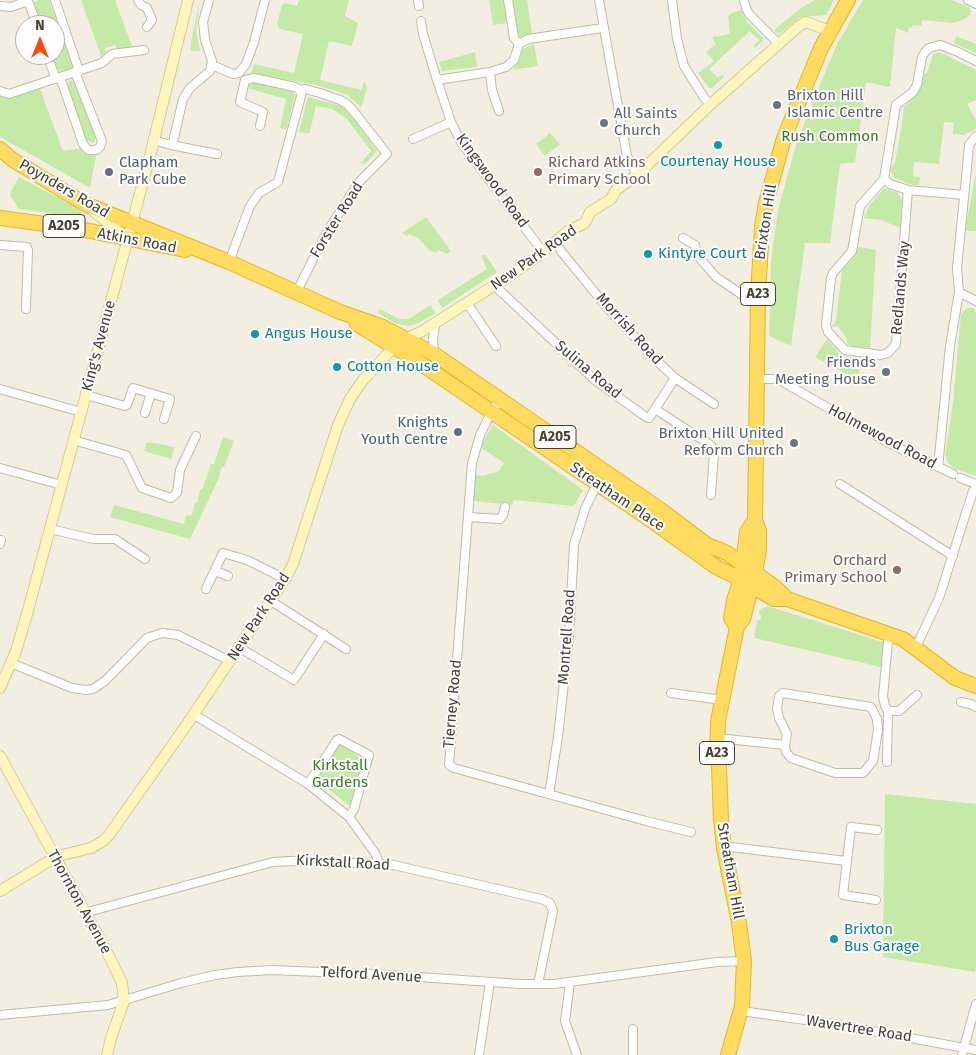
<!DOCTYPE html>
<style>
body{margin:0}
#map{position:relative;width:976px;height:1055px;overflow:hidden;background:#f2efe2;font-family:"Fira Sans",sans-serif}
canvas{display:block}
.north{position:absolute;left:15px;top:15px;width:50px;height:50px;box-sizing:border-box;background:#fff;border:1px solid #b4b2ad;border-radius:50%;rotate:0deg;font-size:14px;font-weight:700;line-height:20px;text-align:center;color:#443f32}
.north::after{content:'';display:block;margin:auto;width:18px;height:22px;background:#ff4a0c;clip-path:polygon(50% 0,100% 100%,50% 72%,0 100%)}
</style>
<div id="map">
<canvas width="976" height="1055"></canvas>
<div class="north">N</div>
</div>
<script>
const c = document.querySelector('canvas').getContext('2d');
c.lineJoin = 'round';
function paint(path, color) { c.fillStyle = color; c.fill(path, 'evenodd'); }
const toPath = rows => new Path2D(rows.map(r => 'M' + r).join(''));
function strokePath(path, color, width, dash) { c.strokeStyle = color; c.lineWidth = width; c.lineCap = dash ? 'butt' : 'round'; c.setLineDash(dash || []); c.stroke(path); }
function write(font, color, halo, rows, align = 'center') {
  c.font = font + ' "Fira Sans",sans-serif'; c.lineWidth = 4; c.setLineDash([]); c.textBaseline = 'middle'; c.strokeStyle = halo; c.fillStyle = color; for (const [text, x, y, turn = 0] of rows) {
    c.save(); c.translate(x, y); c.rotate((+turn || 0) * Math.PI / 180); c.textAlign = isNaN(turn) ? turn : align; if (halo) c.strokeText(text, 0, 0); c.fillText(text, 0, 0); c.restore();
  }
}
paint(toPath([
 [38,0,49,0,73,65,72,68,60,71,57,69,52,55,55,55,55,25,41,25,34,6,34,2],
 [81,0,115,0,133,49,119,50,117,49,115,45,105,48,106,52,101,56],
 [200,0,196,31,200,51,190,51,192,36],
 [299,0,349,0,345,16,358,23,352,46,329,41,320,80,358,89,361,91,364,81,367,88,361,108,348,95,316,85,251,73,254,64,294,73,303,34,279,29,277,24,282,5,285,3,297,6],
 [489,0,504,0,507,23,493,25],
 [510,0,527,0,532,35,521,37,517,34],
 [815,0,834,0,826,15,800,17,779,34,774,31,776,28,801,8],
 [863,0,952,0,970,8,971,14,963,20,952,23,922,20,922,26,913,25,912,27,909,28,908,33,896,28,890,87,866,82,855,162,840,164,830,243,805,243,791,346,769,336,771,260,778,210,797,141,837,44],
 [741,10,747,22,763,38,763,41,755,48,754,45,759,40,750,31,709,69,718,78,722,74,724,77,712,88,709,88,698,73,714,61,706,52,716,44,712,37,730,34,728,16,732,13],
 [956,36,976,44,976,53,954,43],
 [534,44,538,66,512,70,518,63,523,49],
 [475,52,477,67,442,71,439,62],
 [939,52,976,70,976,100,967,104,976,120,976,129,964,135,953,134,954,123,944,122,939,164,914,162,913,176,920,177,919,186,909,184,895,178,890,170,895,162,902,124,904,107,919,92,922,75,927,73,933,54],
 [70,80,77,83,96,137,94,142,92,143,86,140,67,86],
 [253,81,292,90,295,96,286,130,280,128,286,99,247,88,249,84],
 [40,89,63,151,82,148,96,156,90,188,0,137,0,94],
 [308,97,346,107,377,151,365,164,361,163,371,151,347,119,332,109,316,106,309,134,299,132],
 [550,133,560,144,545,156,536,144],
 [976,176,976,231,965,231,975,177],
 [19,177,74,206,81,212,81,215,78,217,19,209,10,195,11,191],
 [884,188,898,193,902,200,900,228,881,220,864,218,869,206],
 [426,217,451,251,447,254,439,250,435,253,429,250,418,238,409,234,407,236,402,233],
 [858,247,876,250,870,348,852,346,847,343,847,339,838,326,831,327,836,321,842,271],
 [485,254,497,272,442,308,438,300,487,269,481,256],
 [430,305,436,313,418,323,410,326,396,324,378,313,380,309,399,319,409,319],
 [967,308,974,308,976,314,976,476,955,469,948,463,945,455,953,403,961,314],
 [827,339,840,355,861,359,858,381,815,357],
 [493,425,583,490,574,506,514,500,512,505,472,501,474,475,483,476,499,471,504,463,480,447],
 [223,437,234,441,224,467,222,467,218,480,190,539,110,517,114,505,184,524,186,515,191,516,195,503,197,503,200,490,202,490,211,464,214,464],
 [147,442,175,447,171,459,144,451],
 [767,606,886,643,883,646,881,667,754,638,757,621,761,619,761,615,759,613,759,611],
 [340,744,363,759,351,807,314,778],
 [885,794,976,804,976,967,975,972,883,957]
]), '#c5eaa7');
const street = toPath([
 [55,0,79,71],
 [138,0,141,5,147,8,152,20,147,27],
 [418,0,419,6],
 [508,0,514,38,519,44],
 [599,0,627,156,637,175],
 [672,0,677,39,684,66,705,99,711,104],
 [744,0,746,8,749,14,779,44],
 [968,0,976,4],
 [0,6,11,7,28,1,37,25],
 [421,21,423,34,437,80,451,122,461,142,543,252],
 [47,55,56,79],
 [212,65,233,74,239,73,246,64,254,42,265,0],
 [490,72,492,90,499,111],
 [60,77,83,144,88,150,96,150,100,147,102,141,75,72],
 [437,80,490,72,506,67,514,60,519,44,528,39,603,28],
 [0,91,9,94,102,63,112,54,144,50],
 [260,126,263,112,240,102,245,80,254,78,295,87,300,90,305,89,320,93,340,100,347,104,355,113,387,154,360,181,328,230,297,291],
 [413,139,451,122],
 [153,140,171,145,173,142,183,99,190,88,210,71,212,61,205,40,203,22,209,0],
 [171,145,217,154],
 [884,179,860,206,852,251,833,273,831,278,826,325,828,332,845,350,881,355,888,353,896,344,908,190],
 [884,179,896,105,913,92,917,85,922,57,925,52,929,48,940,45,956,51,976,61],
 [884,179,890,184,908,190,964,195],
 [683,238,695,245,697,255,716,277,741,294,758,295],
 [556,241,561,251,605,305,657,361,675,378,714,404],
 [0,245,27,247,28,250,26,309],
 [229,262,250,206,259,193,278,182,301,96,300,90],
 [495,286,596,381,646,417,649,418,655,409,675,378],
 [959,292,976,301],
 [467,303,496,346],
 [434,354,433,337,436,322],
 [757,379,778,379,887,442,953,474],
 [0,389,81,412],
 [86,395,125,406,127,405,133,388,170,399,164,419],
 [500,399,488,419,480,435,472,463,449,765,454,768,646,821,691,832],
 [655,409,709,444,713,448,714,453,711,495],
 [145,413,151,393],
 [73,440,126,455,142,488,171,498,177,493,180,470,196,436],
 [938,467,950,346,959,292,957,268,967,167,969,145,976,136],
 [0,468,62,485],
 [960,478,976,484],
 [840,484,953,556],
 [468,517,500,519,503,515,505,507],
 [50,529,93,539,115,539,145,559],
 [0,544,1,540],
 [215,571,228,576],
 [206,589,223,553,247,560,285,579],
 [271,601,346,649],
 [916,647,939,598,973,491],
 [240,648,294,680,324,634],
 [11,663,72,688,86,690,93,689,105,681,147,638,162,633,178,635,230,661],
 [671,693,722,700],
 [783,693,871,707,877,719,878,730,873,761,863,773,835,773,791,758,786,752,785,745,787,734,779,718,777,709,779,696,783,693],
 [961,702,971,704,976,707],
 [888,711,899,711,917,695],
 [193,714,308,784,337,740,339,739,369,755,354,809,349,817,308,784],
 [717,738,785,745],
 [887,762,888,711,885,706,883,697,888,641,891,634],
 [549,794,558,737,569,637,574,545,585,509,597,484],
 [349,817,375,853,379,863],
 [724,848,731,847,846,861],
 [876,900,843,895,851,827,877,830],
 [84,913,273,862,290,861,389,864,541,899,550,903,553,911,538,984],
 [570,983,565,1021,577,1055],
 [741,1011,834,1024,976,1050],
 [0,1015,108,1005,181,983,215,975,238,972,272,970,390,975,520,984,554,984,717,962,744,961],
 [633,1029,633,1055],
 [479,1055,490,982],
 [962,1055,976,1004]
]);
const secondary = toPath([
 [93,211,127,238],
 [0,688,16,651,27,614,150,156,188,0],
 [0,756,109,956,122,983,124,1001,111,1038,107,1055],
 [0,891,54,858,62,855,91,848,103,841,109,835,183,730,285,579,293,564,338,425,350,399,363,380,394,347,405,339,421,332,506,278,538,256,568,231,585,223,590,212,611,199,616,190,637,175,711,104,799,26,806,22,830,31]
]);
const highway = toPath([
 [0,149,13,160,85,204,229,262,340,312,381,326,434,354,658,508,707,545,727,553,775,587,787,599],
 [0,218,75,228,185,250],
 [357,324,417,361,655,523,716,567,741,579],
 [745,582,774,599,787,599,903,639,955,678,976,686],
 [737,627,731,618,734,600,741,579,747,532,755,520],
 [728,1055,742,1006,744,961,739,923,724,848,721,820,719,766,717,757,718,721,737,627,743,619,755,574,759,550,759,531,755,520,758,295,762,226,766,203,784,138,821,48,848,0]
]);
strokePath(street, '#c1bba7', 10);
strokePath(secondary, '#d5ca8e', 12);
strokePath(highway, '#e7b427', 16);
strokePath(street, '#fff', 8);
strokePath(secondary, '#fff6bf', 10);
strokePath(highway, '#ffdb60', 14);
for (const [x, y, r, color] of [
 [777,105,5,"#6b7280"],
 [604,123,5,"#6b7280"],
 [718,145,5,"#0f9aa8"],
 [109,172,5,"#5c6f8a"],
 [538,172,5,"#8d6e63"],
 [648,254,5,"#0f9aa8"],
 [255,334,5,"#0f9aa8"],
 [337,367,5,"#0f9aa8"],
 [886,372,5,"#6b7280"],
 [458,432,5,"#5c6f8a"],
 [794,443,5,"#6b7280"],
 [897,570,5,"#8d6e63"],
 [834,939,5,"#0f9aa8"]
]) { const dot = new Path2D(); dot.arc(x, y, r, 0, 2 * Math.PI); c.fillStyle = color; c.fill(dot); strokePath(dot, '#fff', 2); }
for (const [x, y, w] of [
 [64,226,42],
 [758,294,35],
 [555,437,42],
 [717,753,35]
]) { const box = new Path2D(); box.roundRect(x - w / 2, y - 11.5, w, 23, 4); c.fillStyle = '#fff'; c.fill(box); strokePath(box, '#443f32', 1); }
write('bold 14px', '#443f32', null, [
 ["A205",64,226],
 ["A23",758,294],
 ["A205",555,437],
 ["A23",717,753]
]);
write('15px', '#5b616d', '#fff', [
 ["Brixton Hill",787,96],
 ["Islamic Centre",787,113],
 ["All Saints",614,114],
 ["Church",614,131],
 ["Friends",876,363,"right"],
 ["Meeting House",876,380,"right"],
 ["Brixton Hill United",784,434,"right"],
 ["Reform Church",784,451,"right"]
], 'left');
write('15px', '#3a7923', '#fff', [
 ["Rush Common",830,137],
 ["Kirkstall",340,766],
 ["Gardens",340,783]
]);
write('15px', '#0d838f', '#fff', [
 ["Courtenay House",718,162,"center"],
 ["Kintyre Court",658,254],
 ["Angus House",265,334],
 ["Cotton House",347,367],
 ["Brixton",844,930],
 ["Bus Garage",844,947]
], 'left');
write('15px', '#4e5e75', '#fff', [
 ["Clapham",119,163],
 ["Park Cube",119,180],
 ["Knights",448,423,"right"],
 ["Youth Centre",448,440,"right"]
], 'left');
write('15px', '#785e54', '#fff', [
 ["Richard Atkins",548,163],
 ["Primary School",548,180],
 ["Orchard",887,561,"right"],
 ["Primary School",887,578,"right"]
], 'left');
write('15px', '#443f32', '#fff', [
 ["Kingswood Road",492,181,54],
 ["Poynders Road",64,189,30],
 ["Forster Road",337,220,-58],
 ["Brixton Hill",766,222,-81],
 ["Atkins Road",137,241,11],
 ["New Park Road",534,258,-35],
 ["Redlands Way",901,288,-85],
 ["Morrish Road",629,329,48],
 ["King's Avenue",99,346,-75],
 ["Sulina Road",588,370,40],
 ["Holmewood Road",882,437,28],
 ["Streatham Place",617,497,34],
 ["New Park Road",259,617,-57],
 ["Montrell Road",567,637,-86],
 ["Tierney Road",453,704,-85],
 ["Kirkstall Road",343,863,3],
 ["Streatham Hill",730,871,80],
 ["Thornton Avenue",79,902,61],
 ["Telford Avenue",371,975,3],
 ["Wavertree Road",859,1029,9]
]);
</script>
